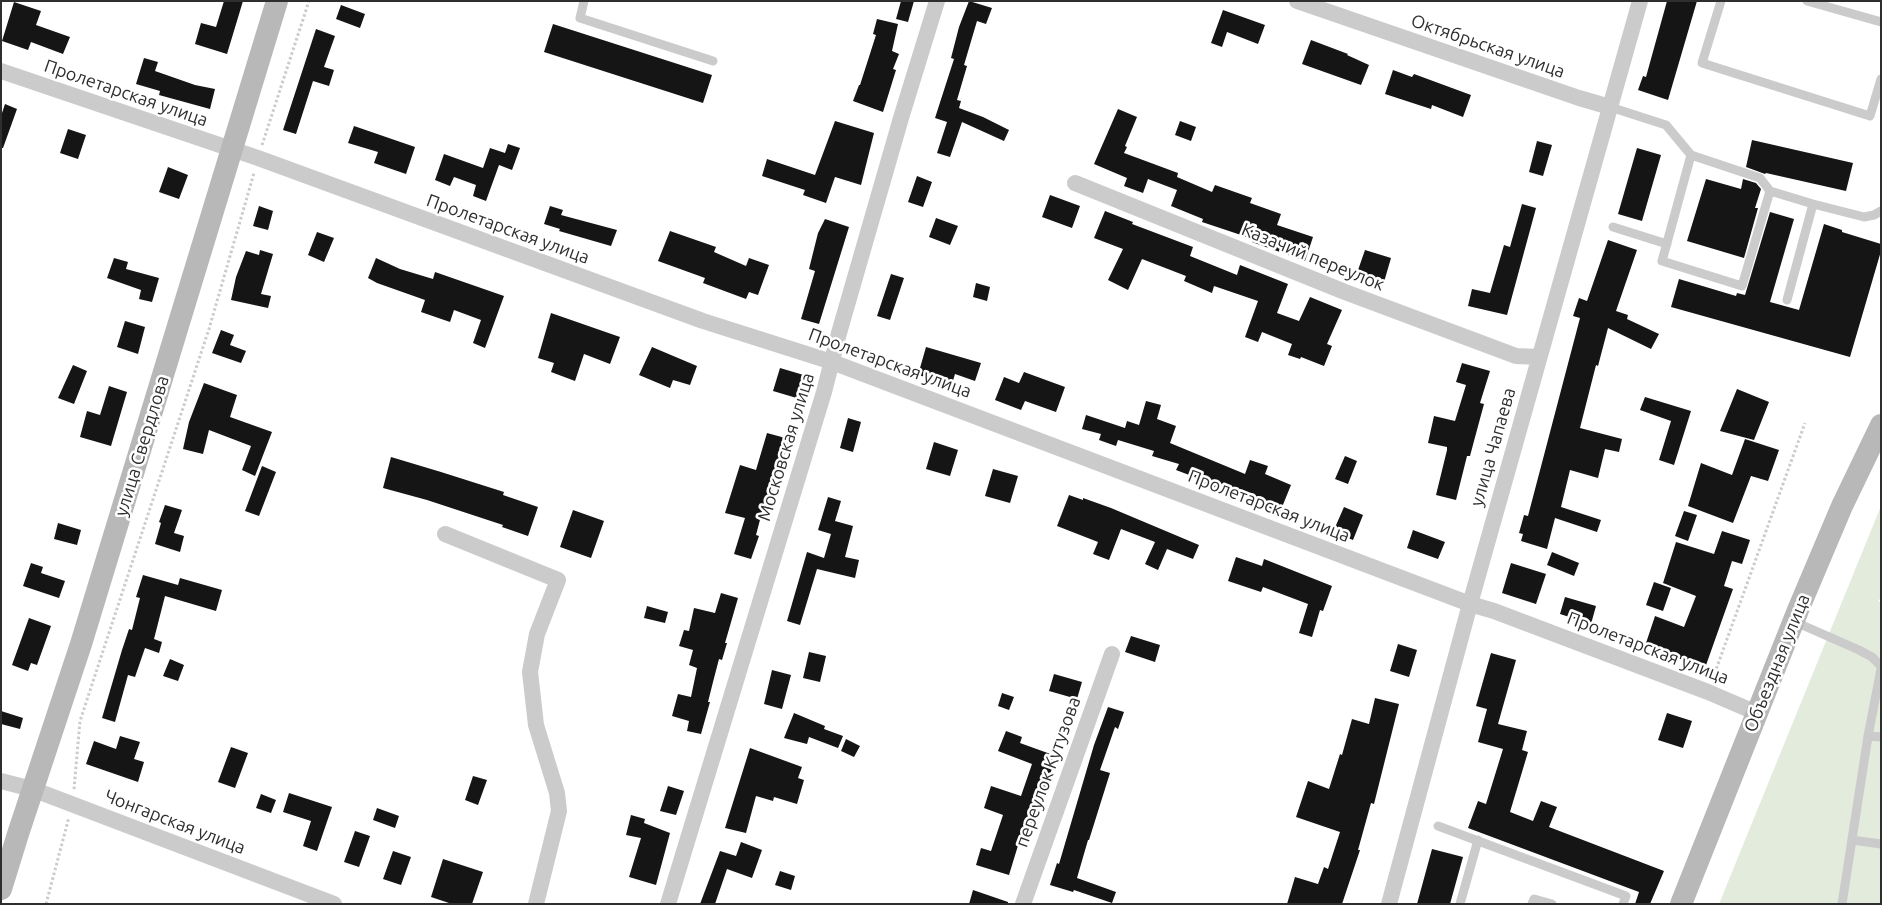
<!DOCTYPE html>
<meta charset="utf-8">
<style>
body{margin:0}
#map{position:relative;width:1882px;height:905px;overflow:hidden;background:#fff;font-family:Ubuntu,sans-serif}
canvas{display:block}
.frame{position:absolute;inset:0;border:2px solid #2e2e2e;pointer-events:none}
</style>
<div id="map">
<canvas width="1882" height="905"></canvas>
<div class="frame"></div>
</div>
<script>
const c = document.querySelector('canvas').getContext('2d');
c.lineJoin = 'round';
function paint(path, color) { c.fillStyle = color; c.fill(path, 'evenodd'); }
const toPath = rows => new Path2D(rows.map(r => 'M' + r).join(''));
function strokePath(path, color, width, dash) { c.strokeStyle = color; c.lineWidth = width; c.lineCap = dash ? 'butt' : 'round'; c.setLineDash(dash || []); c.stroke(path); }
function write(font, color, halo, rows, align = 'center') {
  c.font = font + ' Ubuntu,sans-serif'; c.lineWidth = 5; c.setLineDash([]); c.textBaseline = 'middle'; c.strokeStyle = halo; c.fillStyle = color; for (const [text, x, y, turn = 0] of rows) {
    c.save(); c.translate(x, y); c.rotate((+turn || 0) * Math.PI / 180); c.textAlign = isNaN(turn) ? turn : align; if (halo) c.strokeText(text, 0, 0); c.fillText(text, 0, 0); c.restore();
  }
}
paint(toPath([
 [1881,506,1881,598,1878,601,1881,602,1881,904,1719,904]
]), '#e3ebdc');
paint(toPath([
 [224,1,243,1,227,54,195,44,201,23,216,27],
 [901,1,914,1,908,22,896,19],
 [969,1,992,8,986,24,977,21,964,65,967,66,957,100,961,101,959,108,983,117,1009,130,1004,141,962,122,950,157,937,153,947,122,935,118,954,59,951,58,959,27],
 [1667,1,1697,1,1668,100,1638,90,1643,76,1646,77],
 [14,2,41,11,36,25,70,37,63,54,31,42,28,50,2,41],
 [341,5,365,14,360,28,336,19],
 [1223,10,1265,25,1258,44,1227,32,1222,47,1211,43],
 [877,19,898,24,892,51,899,54,893,69,896,70,883,112,853,101,859,85,860,85,876,35,873,34],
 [553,24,712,75,703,103,544,52],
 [316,29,335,36,324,67,334,70,329,86,313,81,296,134,283,130],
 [1311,40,1348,54,1347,55,1369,65,1361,85,1302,64],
 [144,58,158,62,155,71,195,85,215,89,210,109,159,95,160,91,136,84],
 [1393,70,1412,77,1414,74,1471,95,1463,117,1432,105,1431,109,1385,94],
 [5,104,17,109,3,148,1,148,1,116],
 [1118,109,1137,117,1125,146,1127,147,1124,153,1178,173,1177,177,1212,192,1215,185,1252,198,1250,203,1281,214,1277,225,1313,237,1305,261,1252,242,1253,239,1202,222,1203,219,1171,206,1177,190,1148,179,1143,193,1124,186,1127,178,1094,164],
 [835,121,874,133,861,185,835,177,826,203,803,195,805,190,762,176,767,159,815,175],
 [1180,121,1196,127,1191,141,1175,135],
 [354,126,415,147,406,174,374,163,378,152,348,143],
 [68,129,86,135,78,159,60,153],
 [1752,140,1853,163,1846,191,1766,173,1765,174,1746,167],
 [1537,141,1552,145,1543,176,1529,172],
 [508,144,520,148,512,170,499,165,486,201,473,196,476,185,454,177,450,186,435,180,444,154,483,168,490,148,505,153],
 [1637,148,1661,155,1642,221,1618,214],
 [168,167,188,175,179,199,159,192],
 [917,176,932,182,923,207,908,202],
 [1706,179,1741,189,1743,179,1756,183,1761,189,1755,208,1758,208,1744,258,1687,241],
 [1050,195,1080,206,1072,228,1042,217],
 [1522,204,1536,208,1507,315,1468,306,1472,289,1490,293,1504,245,1510,247],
 [259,206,273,211,268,230,253,226],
 [550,206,563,210,561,215,617,230,611,246,559,231,560,229,544,224],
 [1105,211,1133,222,1132,224,1193,247,1190,256,1237,275,1240,265,1288,284,1277,313,1299,321,1310,297,1342,310,1327,344,1332,346,1324,366,1301,357,1300,359,1288,355,1292,344,1262,332,1258,342,1245,337,1258,301,1214,286,1212,293,1184,281,1186,276,1142,259,1128,290,1108,280,1123,249,1094,238],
 [1770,212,1794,219,1770,302,1799,310,1824,224,1842,230,1842,232,1881,244,1881,251,1850,357,1671,307,1679,279,1736,296,1737,293,1745,295],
 [936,218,958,226,950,245,929,237],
 [825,219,849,227,819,324,801,319,815,271,809,269,818,233],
 [670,231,716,247,714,252,746,266,749,258,769,265,758,295,749,292,746,299,703,283,705,278,658,261],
 [317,232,334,238,324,262,308,255],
 [1608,240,1637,250,1616,311,1628,315,1627,319,1659,334,1651,349,1608,328,1598,366,1596,365,1580,428,1622,439,1619,452,1605,449,1598,478,1570,470,1561,507,1601,520,1597,532,1555,518,1547,549,1521,541,1523,534,1519,533,1524,515,1528,516,1580,318,1573,316,1579,298,1587,301],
 [260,250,273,254,261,294,271,296,268,308,231,300,236,277,246,251,259,255],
 [1365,250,1391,258,1384,282,1357,273],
 [114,258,128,262,126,269,159,278,152,302,139,299,141,290,107,278],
 [376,258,400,269,433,279,435,272,504,296,485,348,473,343,481,320,454,310,450,322,421,312,425,300,377,283,368,278],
 [891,274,904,278,890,320,877,316],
 [976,283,990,287,987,301,973,297],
 [551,313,620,337,610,364,584,354,575,381,551,372,554,363,538,358],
 [125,321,145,327,138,354,117,347],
 [221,330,234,335,230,345,246,351,241,363,212,353],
 [652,347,697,366,690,385,673,380,670,388,639,375],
 [926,347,981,363,975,381,955,374,952,384,918,375],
 [1462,363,1490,371,1480,403,1484,404,1474,441,1470,456,1467,456,1456,500,1436,495,1447,450,1447,447,1428,443,1434,416,1455,421,1466,385,1456,382],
 [73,365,87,371,74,404,58,398],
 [780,368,807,376,800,399,773,391],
 [1024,372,1065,387,1056,412,1025,401,1021,410,995,400,1004,377,1019,383],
 [204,383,237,395,230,417,272,432,255,476,242,470,251,446,209,430,203,454,183,449,189,422],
 [109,386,127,392,111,446,80,437,87,411,100,415],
 [1737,389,1769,402,1754,440,1720,431],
 [1645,397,1691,411,1674,465,1659,460,1671,421,1640,410],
 [1146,401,1161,405,1157,419,1176,426,1170,443,1245,474,1250,460,1268,466,1265,474,1291,485,1280,512,1265,506,1267,501,1221,484,1219,489,1204,484,1205,481,1176,470,1179,464,1152,456,1154,451,1118,440,1116,446,1099,440,1101,434,1082,429,1086,415,1125,428,1127,421,1139,425],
 [848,418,861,422,853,452,840,448],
 [767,433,789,439,770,499,766,497,756,535,759,536,751,559,734,554,745,518,725,513,740,465,756,470],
 [1745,439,1779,450,1768,481,1751,476,1733,523,1688,506,1701,463,1732,475],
 [934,442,958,450,950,476,926,469],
 [1345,456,1357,461,1348,484,1335,479],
 [391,457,441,472,504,492,503,495,538,507,528,536,502,527,503,525,427,500,383,488],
 [262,466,276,472,259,516,245,511],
 [993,469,1018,476,1010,503,985,496],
 [1069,495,1083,500,1083,498,1111,508,1199,545,1193,559,1167,549,1158,570,1145,564,1155,542,1121,529,1109,560,1093,554,1098,542,1057,526],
 [828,497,841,501,835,521,853,526,845,557,859,560,855,578,817,569,800,625,787,621,807,552,824,558,831,534,818,530],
 [165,505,182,510,174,533,184,536,180,552,155,544,161,523,159,522],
 [1344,507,1363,515,1353,540,1333,532],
 [573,510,604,521,591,558,560,547],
 [1684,511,1697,515,1688,541,1675,536],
 [58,523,81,530,77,545,54,539],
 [1413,530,1445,542,1438,559,1407,548],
 [1722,531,1750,540,1742,564,1732,561,1724,586,1733,589,1705,668,1645,646,1655,616,1684,627,1696,596,1663,583,1676,542,1714,554],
 [1552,552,1579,563,1574,576,1547,565],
 [1236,557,1262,566,1264,559,1332,586,1323,611,1320,610,1312,637,1299,633,1308,604,1263,587,1261,592,1228,581],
 [31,563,43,567,41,573,65,581,59,598,23,586],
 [1511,563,1546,574,1536,604,1502,593],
 [143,575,178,585,180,578,222,590,216,611,165,596,154,639,162,642,159,653,145,648,135,677,128,675,115,722,102,718,122,650,129,629,132,630,140,598,136,597],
 [1654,582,1671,588,1663,611,1646,605],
 [721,593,738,598,725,643,727,643,722,660,719,659,713,682,708,702,710,702,701,734,687,731,689,721,672,716,678,694,691,697,697,668,689,665,693,650,679,646,684,630,689,631,694,608,715,613],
 [1565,597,1596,606,1591,624,1560,614],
 [647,606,668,612,665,623,644,618],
 [29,618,51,626,37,665,31,663,28,671,12,665],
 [1131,636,1160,645,1155,662,1125,652],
 [1398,644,1417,650,1409,677,1390,671],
 [809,652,826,656,820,682,803,678],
 [1491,653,1516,660,1498,724,1527,731,1522,750,1528,752,1510,812,1533,821,1541,801,1557,807,1549,827,1664,871,1650,904,1635,904,1639,892,1468,828,1478,801,1486,804,1503,749,1478,742,1487,709,1476,706],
 [170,659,184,665,178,681,163,676],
 [772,670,791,675,782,709,764,704],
 [1054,674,1082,682,1077,699,1049,691],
 [1002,693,1014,697,1009,710,998,706],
 [1375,698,1399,704,1374,804,1371,803,1358,850,1360,850,1342,904,1287,904,1295,877,1318,884,1324,867,1328,869,1340,832,1296,817,1308,781,1329,789,1340,754,1342,755,1352,719,1369,724],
 [1108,707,1124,712,1118,729,1115,727,1100,770,1110,773,1089,840,1088,840,1077,878,1116,892,1112,903,1074,890,1073,892,1050,885,1057,863,1059,864,1094,745],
 [1,711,23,718,20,729,1,724],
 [794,713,825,726,824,729,843,736,838,748,809,737,807,744,784,738],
 [1667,713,1692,721,1683,748,1658,740],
 [1006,731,1022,737,1020,743,1056,756,1034,824,1027,842,1020,839,1009,875,976,865,981,848,991,851,1003,815,984,808,991,786,1021,796,1032,764,998,751],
 [120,736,140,742,134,759,144,762,138,782,86,764,94,741,116,749],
 [846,739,860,746,854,757,841,751],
 [231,747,248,753,235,788,218,782],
 [750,748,802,767,798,778,804,780,797,804,774,797,773,801,756,796,746,833,725,828],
 [473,776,487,780,478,805,465,800],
 [668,786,684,791,676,815,660,811],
 [289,793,332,807,317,851,303,846,311,821,283,812],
 [261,794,276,800,271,813,256,808],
 [377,808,399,816,395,828,373,820],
 [631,815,645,819,644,823,670,833,656,885,629,877,641,838,626,835],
 [355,831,370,836,359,867,344,862],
 [741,842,762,850,752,878,727,869,715,904,700,904,720,851,736,856],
 [1432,849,1463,857,1450,904,1417,904],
 [393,851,411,857,401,885,383,879],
 [443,859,483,872,472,904,452,904,431,897],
 [780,871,795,876,791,890,775,885],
 [973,890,1008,902,1008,904,969,904]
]), '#151515');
strokePath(toPath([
 [262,145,309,1],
 [1713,678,1805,423],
 [74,789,80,721,209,329,254,173],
 [46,904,69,817]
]), '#cbcbcb', 3, [2.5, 2.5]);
strokePath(toPath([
 [584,1,580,18,713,61],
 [1721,1,1702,63,1870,116,1881,79],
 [1807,1,1881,22],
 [1610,107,1666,125,1691,155,1662,261,1742,286,1770,191],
 [1691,155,1760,178,1770,191,1813,204,1864,217,1874,215,1881,211],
 [1613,227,1667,244],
 [1787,300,1813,204],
 [1793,621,1859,650,1872,657,1881,666],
 [1868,736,1881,737],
 [1438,826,1626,896,1623,904],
 [1852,840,1881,844],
 [1460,904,1478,840],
 [1532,904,1534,899,1552,904],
 [1842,904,1868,736,1881,669]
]), '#cbcbcb', 9);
strokePath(toPath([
 [1297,1,1579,98,1610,107],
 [1,71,258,158,703,321,832,362,1470,604,1494,611,1708,692,1757,713],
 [1075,183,1345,292,1516,356,1539,357],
 [445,534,558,580,537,634,530,672,536,725,557,793,559,811,536,904],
 [1,781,32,789,334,904],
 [668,904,824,392,839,333,901,118,937,1],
 [1023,904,1112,654],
 [1389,904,1470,604,1640,1]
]), '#cbcbcb', 16);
strokePath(toPath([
 [1,889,18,834,81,644,277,1],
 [1681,904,1798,610,1842,506,1881,425]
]), '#b8b8b8', 22);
write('18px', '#2e2e2e', '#fff', [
 ["Октябрьская улица",1488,46,19],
 ["Пролетарская улица",126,93,19],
 ["Пролетарская улица",508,229,20],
 ["Казачий переулок",1313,257,22],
 ["Пролетарская улица",890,363,20],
 ["улица Свердлова",142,446,-73],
 ["Московская улица",786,447,-73],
 ["улица Чапаева",1493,447,-74],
 ["Пролетарская улица",1269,506,21],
 ["Пролетарская улица",1648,648,21],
 ["Объездная улица",1777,663,-68],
 ["переулок Кутузова",1048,772,-70],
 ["Чонгарская улица",175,822,21]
]);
</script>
